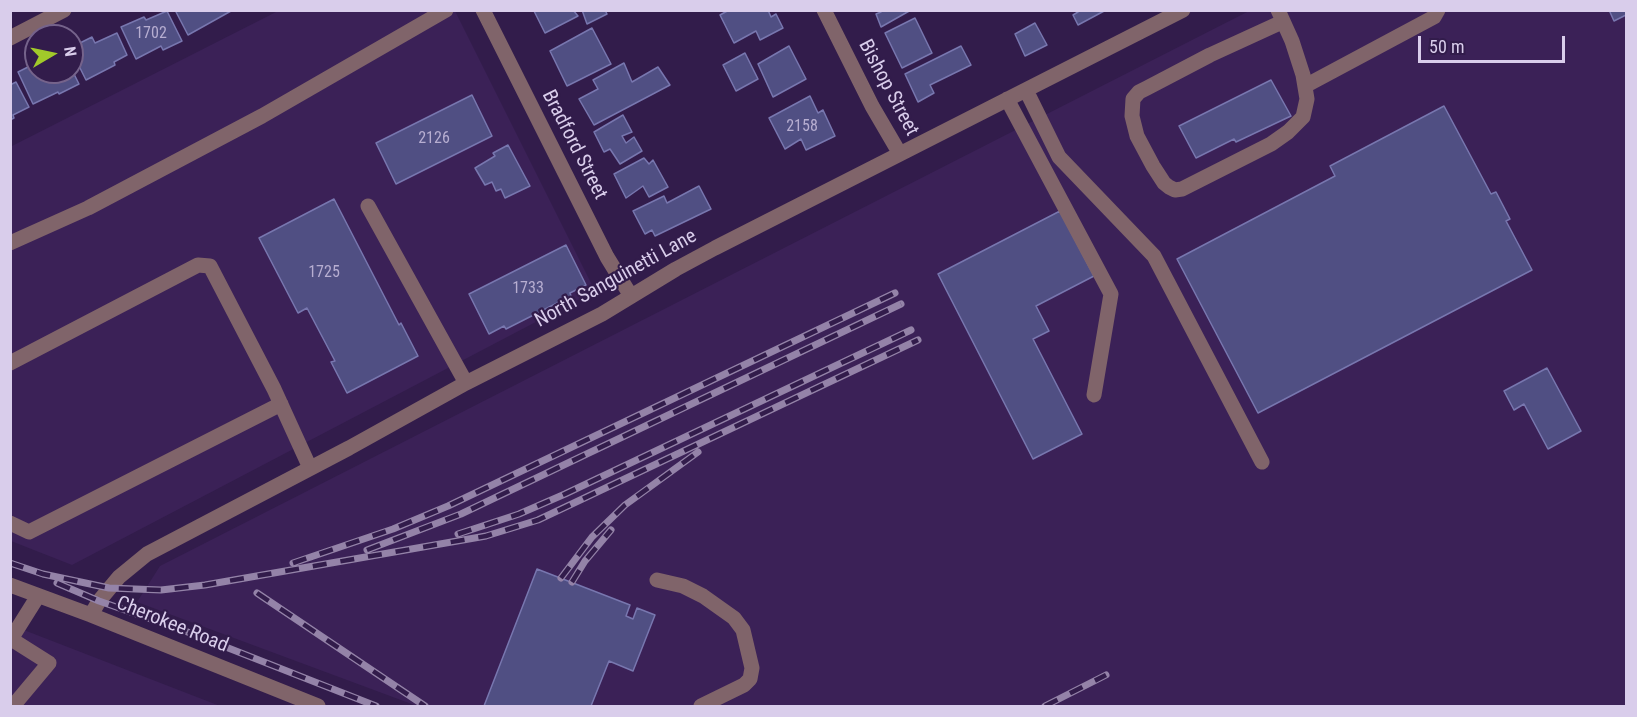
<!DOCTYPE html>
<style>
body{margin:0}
#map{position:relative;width:1637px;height:717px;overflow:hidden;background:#321c4b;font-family:"Roboto Condensed",sans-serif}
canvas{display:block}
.frame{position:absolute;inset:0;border:12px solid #d9cdeb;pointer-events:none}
.north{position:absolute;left:24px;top:24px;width:60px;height:60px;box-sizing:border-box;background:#321c4b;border:2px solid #75638b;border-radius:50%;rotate:81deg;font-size:16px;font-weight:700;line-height:24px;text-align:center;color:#d9cdeb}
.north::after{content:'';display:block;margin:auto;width:21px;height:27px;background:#a1c92a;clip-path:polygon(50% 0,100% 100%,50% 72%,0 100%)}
.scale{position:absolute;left:1418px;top:36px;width:147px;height:27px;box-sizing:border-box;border:3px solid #d9cdeb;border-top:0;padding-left:8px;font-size:18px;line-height:21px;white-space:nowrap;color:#d9cdeb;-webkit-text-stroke:4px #321c4b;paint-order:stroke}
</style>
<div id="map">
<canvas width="1637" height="717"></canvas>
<div class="frame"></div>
<div class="north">N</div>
<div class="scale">50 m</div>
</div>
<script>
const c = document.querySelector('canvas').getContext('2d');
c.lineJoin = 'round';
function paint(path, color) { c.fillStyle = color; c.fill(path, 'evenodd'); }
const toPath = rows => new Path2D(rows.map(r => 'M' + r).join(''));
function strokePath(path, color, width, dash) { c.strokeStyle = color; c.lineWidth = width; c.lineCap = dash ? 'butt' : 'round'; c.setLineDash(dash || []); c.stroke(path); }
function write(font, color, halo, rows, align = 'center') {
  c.font = font + ' "Roboto Condensed",sans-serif'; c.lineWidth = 4.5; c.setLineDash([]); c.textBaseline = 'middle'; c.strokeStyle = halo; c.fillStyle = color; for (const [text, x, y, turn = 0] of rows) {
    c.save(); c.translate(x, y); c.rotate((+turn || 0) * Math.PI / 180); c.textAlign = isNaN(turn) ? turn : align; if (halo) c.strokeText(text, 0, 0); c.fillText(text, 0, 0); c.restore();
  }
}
paint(toPath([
 [278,11,455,11,595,291,72,565,11,541,10,147],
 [1249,11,1626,11,1626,706,417,706,137,602,160,566],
 [11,625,220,706,11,706]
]), '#3b2157');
const building = toPath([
 [175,10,231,10,231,11,188,35,175,10],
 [573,10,578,16,545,33,534,11,573,10],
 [582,10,605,10,607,14,587,24,582,10],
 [729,10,768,10,771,17,776,14,783,28,760,40,756,31,734,43,720,15,729,10],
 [880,10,911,10,881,27,876,14,881,12,880,10],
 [1077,10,1106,10,1078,25,1073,15,1078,12,1077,10],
 [1609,10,1626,10,1626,15,1614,21,1609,10],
 [167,11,182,41,163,50,161,46,136,59,121,27,144,17,146,20,167,11],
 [915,18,932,53,902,68,885,33,915,18],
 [1035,23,1047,45,1025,56,1015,34,1035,23],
 [592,28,611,64,567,86,550,51,592,28],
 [117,33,127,55,114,62,115,65,86,80,72,52,72,47,92,37,95,43,117,33],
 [789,46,806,79,773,97,758,64,789,46],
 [961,46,971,65,930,85,934,93,918,102,905,74,961,46],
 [745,53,758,79,736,91,723,65,745,53],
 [36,63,36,72,72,72,72,70,79,84,59,94,58,92,33,104,18,72,36,63],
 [624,63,632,82,658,67,670,85,594,125,579,99,598,89,593,80,624,63],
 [1271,80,1291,116,1236,142,1234,139,1196,158,1179,126,1271,80],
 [16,82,29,107,13,115,14,118,10,120,10,85,16,82],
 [472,95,492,136,396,184,376,143,472,95],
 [810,96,818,113,823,110,835,136,806,150,801,139,785,149,769,118,810,96],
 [1444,106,1491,194,1496,192,1510,219,1506,221,1532,270,1258,413,1177,259,1335,176,1330,166,1444,106],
 [623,115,632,132,622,136,626,143,634,137,642,151,620,164,610,149,604,152,594,132,623,115],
 [508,145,530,186,505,198,501,189,496,191,492,182,485,185,475,168,495,156,493,153,508,145],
 [644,158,649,164,653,160,668,187,649,197,643,186,626,198,614,174,644,158],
 [699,186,711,209,655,236,652,230,645,234,633,211,664,196,667,203,699,186],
 [334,199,399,325,401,323,418,356,347,393,331,362,335,361,307,308,298,313,259,238,334,199],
 [1060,211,1094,276,1036,306,1049,331,1033,339,1082,434,1033,459,938,274,1060,211],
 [566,245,586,285,570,293,571,296,506,329,504,326,489,334,469,294,566,245],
 [1547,368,1581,431,1548,449,1524,404,1514,410,1504,391,1547,368],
 [537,569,630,605,626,616,633,619,637,608,655,615,633,671,609,661,591,706,484,706,537,569]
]);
paint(building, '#504f83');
strokePath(building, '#7877af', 1.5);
strokePath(toPath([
 [483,10,607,257,631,296],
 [824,10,872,106,900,154],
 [1278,10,1292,41,1303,75,1307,99,1303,117,1288,132,1271,144,1182,189,1175,190,1169,187,1164,183,1153,166,1137,136,1132,116,1133,99,1139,92,1147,88,1210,55,1282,22],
 [10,38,64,10],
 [1305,86,1434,17,1438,10],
 [1026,90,1059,157,1154,256,1262,462],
 [1007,99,1111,294,1094,395],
 [368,206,466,383],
 [10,243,88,208,262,116,446,10],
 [10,363,198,265,210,266,274,389,310,468],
 [10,523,29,532,281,404],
 [657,580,683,586,703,596,734,618,743,630,752,668,750,679,744,685,701,706],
 [10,585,91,615,318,706],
 [91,615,99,601,119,577,147,554,349,448,466,383,602,314,676,269,715,248,1183,10],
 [13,706,49,663,11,639,38,596]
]), '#80646a', 15);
const rail = toPath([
 [458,534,519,514,565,494,911,330],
 [367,550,461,514,901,304],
 [10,563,43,574,109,588,161,590,205,585,486,536,538,520,918,340],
 [293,563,393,529,448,506,895,293],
 [561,578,592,537,625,505,698,452],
 [572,582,585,561,611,530],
 [57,583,99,601,185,631,376,706],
 [257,593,425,706],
 [1045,706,1106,675]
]);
strokePath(rail, '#9483a8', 7);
strokePath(rail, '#321c4b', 4.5, [14]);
write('16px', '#b7aed1', null, [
 ["1702",151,34],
 ["2158",802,127],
 ["2126",434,139],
 ["1725",324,273],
 ["1733",528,289]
]);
write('20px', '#d9cdeb', '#321c4b', [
 ["Bishop Street",888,88,62],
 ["Bradford Street",574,145,63],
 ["North Sanguinetti Lane",616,279,-29],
 ["Cherokee Road",172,625,22]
]);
</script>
